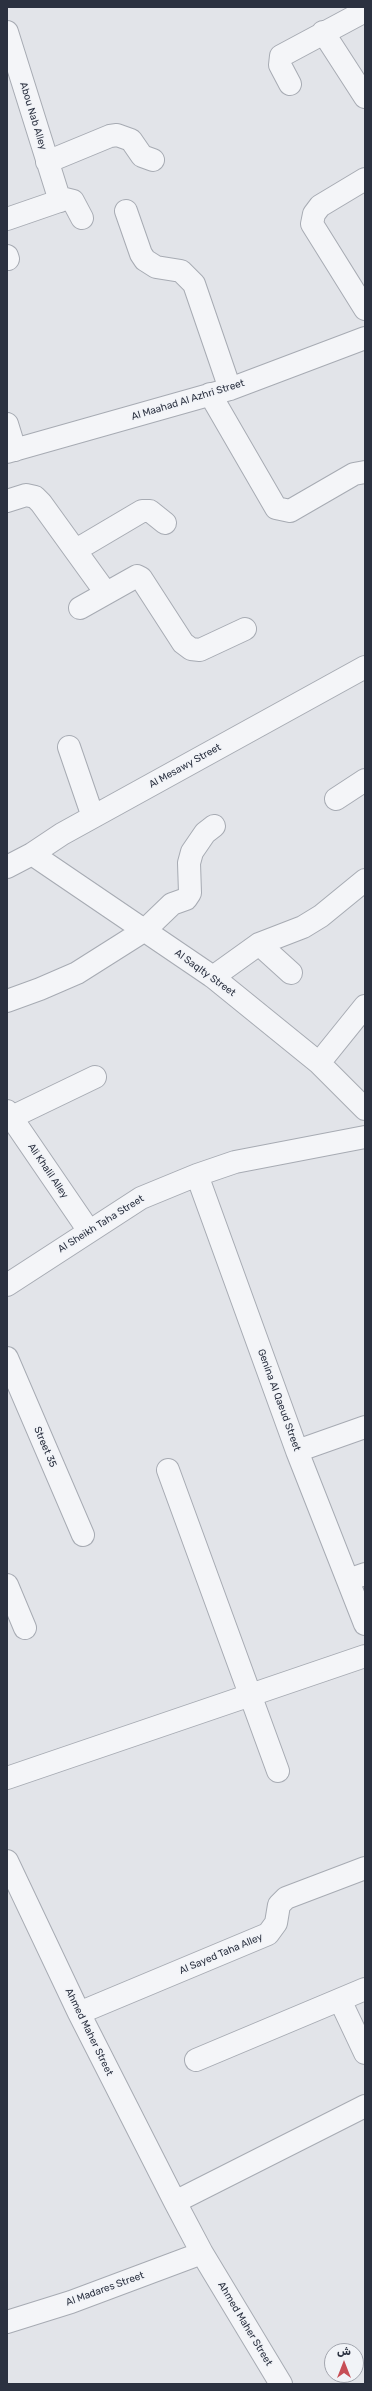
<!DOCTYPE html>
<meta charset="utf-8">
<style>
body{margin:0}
#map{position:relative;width:372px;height:2391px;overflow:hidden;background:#e2e4e9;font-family:Rubik,Cairo,sans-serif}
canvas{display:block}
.frame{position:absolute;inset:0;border:8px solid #2b3140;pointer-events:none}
.north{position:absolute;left:324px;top:2343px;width:40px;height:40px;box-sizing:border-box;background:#f1f3f7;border:1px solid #a2a5ae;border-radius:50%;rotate:0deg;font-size:11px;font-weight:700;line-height:16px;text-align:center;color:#2b3140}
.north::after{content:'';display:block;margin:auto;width:14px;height:18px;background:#c74e56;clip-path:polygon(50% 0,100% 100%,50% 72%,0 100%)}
</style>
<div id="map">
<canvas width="372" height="2391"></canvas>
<div class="frame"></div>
<div class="north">ش</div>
</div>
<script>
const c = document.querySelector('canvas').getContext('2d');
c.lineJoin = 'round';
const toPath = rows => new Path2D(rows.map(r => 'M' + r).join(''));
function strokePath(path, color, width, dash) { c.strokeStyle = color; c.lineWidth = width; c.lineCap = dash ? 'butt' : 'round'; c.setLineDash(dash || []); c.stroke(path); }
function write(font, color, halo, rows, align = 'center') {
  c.font = font + ' Rubik,sans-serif'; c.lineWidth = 3; c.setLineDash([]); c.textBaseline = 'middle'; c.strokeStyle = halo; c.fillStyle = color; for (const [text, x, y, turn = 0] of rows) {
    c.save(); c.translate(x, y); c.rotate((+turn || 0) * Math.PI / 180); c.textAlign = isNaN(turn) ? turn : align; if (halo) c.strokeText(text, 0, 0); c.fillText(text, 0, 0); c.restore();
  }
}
const street = toPath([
 [7,32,60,201],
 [323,32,365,97],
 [290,84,280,65,281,56,365,11],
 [47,162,110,136,117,135,131,140,142,156,153,160],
 [365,179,320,206,314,214,312,224,365,309],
 [126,211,141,254,145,260,156,267,181,271,194,284,230,389],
 [7,219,65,199,73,201,82,218],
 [7,256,8,259],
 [210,394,276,508,290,511,354,474,365,472],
 [7,424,15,450],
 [7,452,230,389,365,338],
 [7,501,26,495,35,497,41,503,106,593],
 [76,550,142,511,150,511,165,523],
 [80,608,137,576,141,578,183,643,191,649,200,650,245,629],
 [69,747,93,817],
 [336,799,365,780],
 [32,854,213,977,319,1063,365,1109],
 [7,867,32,854,62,834,365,667],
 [259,944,291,973],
 [213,977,259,944,303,927,321,916,365,880],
 [7,1001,40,989,77,973,145,930,172,904,186,899,190,893,189,863,192,852,205,833,214,826],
 [319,1063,365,1006],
 [7,1111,89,1231],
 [12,1117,95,1077],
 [197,1175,297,1451,365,1624],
 [7,1285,141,1198,197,1175,235,1162,365,1137],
 [7,1358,83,1535],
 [297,1451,365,1427],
 [168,1470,278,1771],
 [348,1580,365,1574],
 [7,1585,25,1628],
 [7,1778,365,1656],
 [7,1861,79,2013,175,2202,202,2253,281,2384],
 [340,2000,365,2053],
 [79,2013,268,1934,276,1923,279,1905,286,1898,365,1868],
 [196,2060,365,1989],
 [175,2202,365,2106],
 [7,2322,71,2302,202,2253]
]);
strokePath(street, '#a7abb3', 24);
strokePath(street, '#f4f5f8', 22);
write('10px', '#2b3140', '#f1f3f7', [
 ["Abou Nab Alley",33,116,73],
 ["Al Maahad Al Azhri Street",188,400,-17],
 ["Al Mesawy Street",185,766,-29],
 ["Al Saqlty Street",205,973,36],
 ["Ali Khalil Alley",48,1171,56],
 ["Al Sheikh Taha Street",101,1224,-32],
 ["Genina Al Qaeud Street",279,1400,70],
 ["Street 35",45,1447,67],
 ["Al Sayed Taha Alley",221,1954,-23],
 ["Ahmed Maher Street",89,2032,64],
 ["Al Madares Street",105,2289,-20],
 ["Ahmed Maher Street",245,2324,59]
]);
</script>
